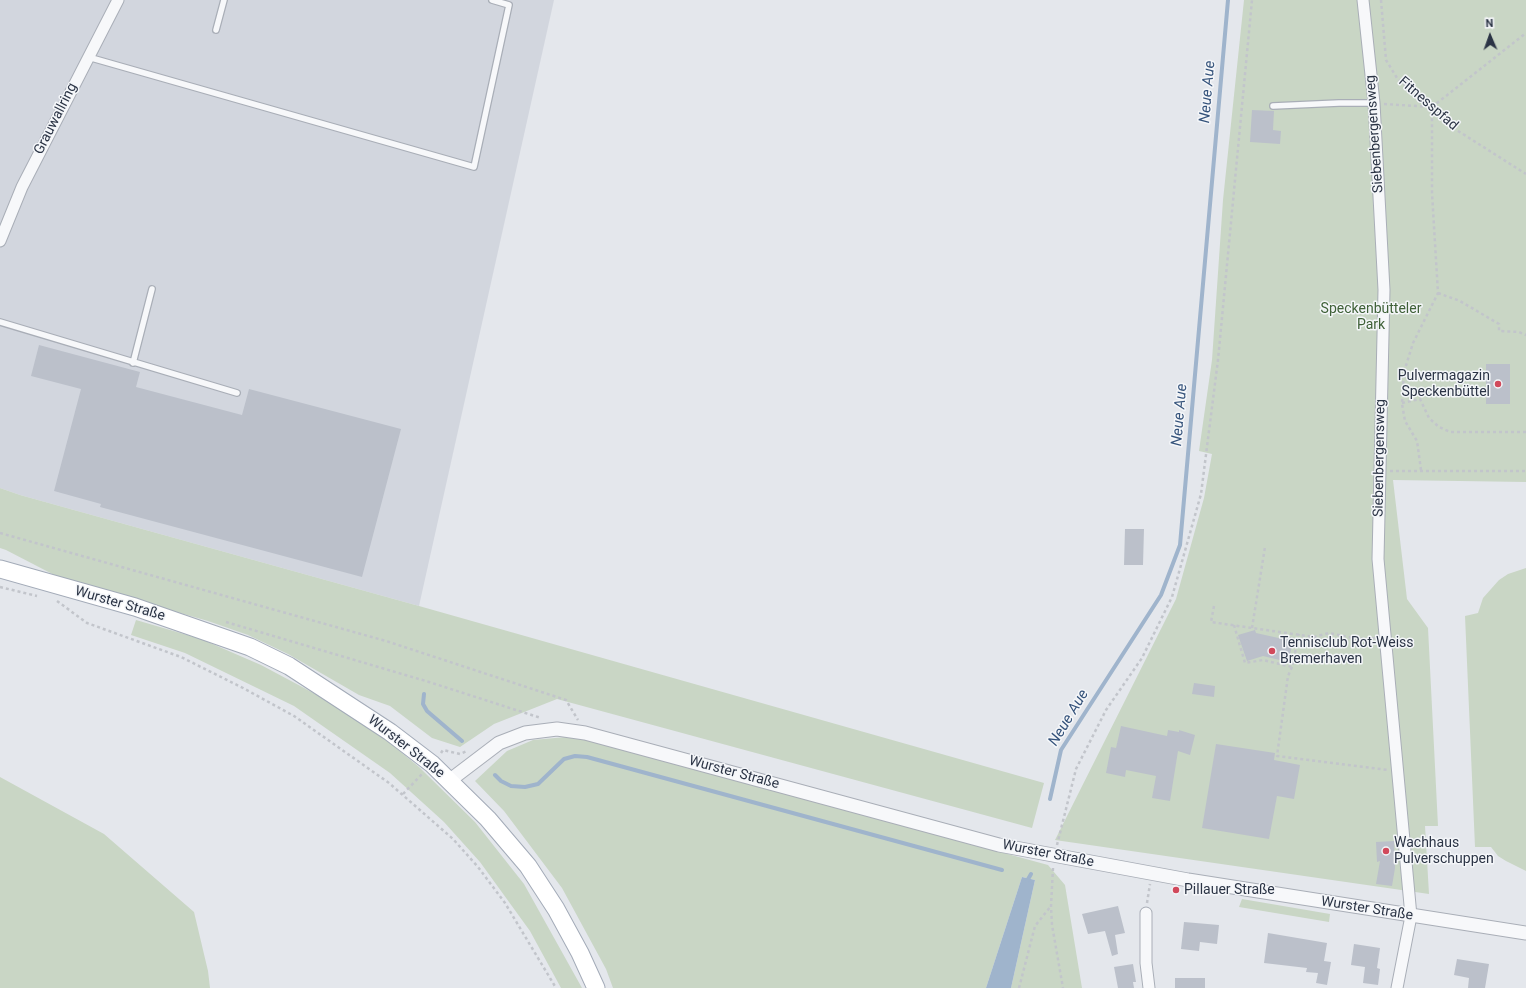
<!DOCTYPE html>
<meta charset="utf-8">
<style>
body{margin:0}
#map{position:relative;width:1526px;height:988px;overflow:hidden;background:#e4e7ec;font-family:Roboto,sans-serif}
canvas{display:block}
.north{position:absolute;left:1470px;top:16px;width:40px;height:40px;-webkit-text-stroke:3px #f4f6f9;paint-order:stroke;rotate:358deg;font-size:11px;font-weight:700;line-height:16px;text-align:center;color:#2b3445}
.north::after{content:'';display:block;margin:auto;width:14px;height:18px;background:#2b3445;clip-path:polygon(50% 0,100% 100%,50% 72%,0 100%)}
</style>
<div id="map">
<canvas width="1526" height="988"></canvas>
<div class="north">N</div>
</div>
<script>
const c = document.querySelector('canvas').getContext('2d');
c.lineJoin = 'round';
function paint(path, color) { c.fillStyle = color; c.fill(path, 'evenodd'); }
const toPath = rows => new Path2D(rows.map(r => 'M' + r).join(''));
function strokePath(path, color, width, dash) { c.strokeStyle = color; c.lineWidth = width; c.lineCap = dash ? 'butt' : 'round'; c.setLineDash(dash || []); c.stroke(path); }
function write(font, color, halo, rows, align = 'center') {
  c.font = font + ' Roboto,sans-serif'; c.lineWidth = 3; c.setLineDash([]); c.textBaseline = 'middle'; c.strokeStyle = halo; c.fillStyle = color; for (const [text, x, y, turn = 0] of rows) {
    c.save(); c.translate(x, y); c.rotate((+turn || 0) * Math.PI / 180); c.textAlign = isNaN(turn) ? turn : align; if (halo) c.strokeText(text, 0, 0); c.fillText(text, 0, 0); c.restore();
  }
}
paint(toPath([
 [0,0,554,0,419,606,20,495,0,488]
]), '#d2d6de');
paint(toPath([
 [1244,0,1526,0,1526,482,1393,480,1407,599,1428,628,1438,826,1425,826,1429,894,1055,840,1176,599,1204,498,1212,454,1199,451,1212,360,1223,200],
 [0,488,20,495,419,606,1044,783,1032,828,557,699,494,724,460,747,432,738,390,706,359,695,288,654,248,635,208,621,62,579,6,550,0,548],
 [1526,568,1526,871,1506,861,1498,856,1491,847,1475,847,1465,616,1478,613,1483,598,1499,580,1508,574],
 [136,620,201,639,261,665,321,697,378,733,419,767,475,822,524,884,582,988,561,988,530,931,480,862,444,822,390,773,294,706,185,653,131,635],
 [566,737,593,741,1048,865,1065,885,1082,988,1011,988,1035,880,1022,877,986,988,613,988,606,969,562,888,504,811,475,781,507,751,533,740],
 [0,777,104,834,194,912,208,971,210,988,0,988],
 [1242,899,1330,914,1329,922,1239,907]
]), '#c9d6c5');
paint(toPath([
 [1022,877,1035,880,1011,988,986,988]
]), '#9fb4cc');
strokePath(toPath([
 [424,694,423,704,427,711,462,741],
 [495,775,501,781,511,786,525,787,538,784,564,759,575,756,587,757,1002,870],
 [1050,799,1061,750,1161,595,1180,545,1228,0],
 [1027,881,1031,874]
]), '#9fb4cc', 4);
paint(toPath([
 [1252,110,1274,111,1273,130,1281,131,1280,144,1250,142],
 [39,345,140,372,136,387,242,415,249,389,401,429,362,577,100,507,101,504,54,491,81,389,31,376],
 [1486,364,1510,364,1510,404,1486,404],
 [1125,529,1144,529,1143,565,1124,565],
 [1255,630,1256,633,1283,639,1284,636,1294,638,1288,662,1263,656,1247,661,1238,635],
 [1194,683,1215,686,1214,697,1192,694],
 [1121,726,1167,736,1168,730,1179,732,1179,730,1195,735,1190,755,1178,751,1170,801,1152,798,1156,776,1126,770,1125,777,1106,773,1111,747,1116,748],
 [1216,744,1275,753,1274,760,1300,765,1294,799,1277,796,1269,839,1202,828],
 [1394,841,1395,868,1392,886,1376,884,1380,861,1377,862,1376,842],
 [1118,906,1125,933,1115,935,1118,954,1112,956,1105,931,1088,934,1082,914],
 [1184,922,1219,925,1217,944,1200,942,1199,951,1181,949],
 [1268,933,1327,943,1324,961,1331,962,1327,985,1316,983,1318,973,1306,972,1307,968,1264,963],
 [1354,944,1380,948,1377,968,1380,969,1378,985,1363,983,1365,967,1351,965],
 [1457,959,1489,964,1485,988,1468,988,1469,978,1454,975],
 [1133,964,1136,982,1133,982,1134,988,1118,988,1114,967],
 [1175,978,1205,978,1205,988,1175,988]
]), '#bbc0ca');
const service = toPath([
 [216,30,224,0],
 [88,57,474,167,509,5,492,0],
 [1273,106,1339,103,1374,103],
 [0,322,237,393],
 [133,363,152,289]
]);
const minor = toPath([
 [1363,0,1374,103,1384,290,1378,559,1411,916,1397,988],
 [0,241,22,187,118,0],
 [1146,913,1146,963,1149,988]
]);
const tertiary = toPath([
 [449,781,499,743,525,733,557,729,585,733,999,845,1188,880,1526,933]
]);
const primary = toPath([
 [0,569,135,607,250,647,289,666,390,732,432,764,488,819,528,866,556,909,580,953,596,988]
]);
strokePath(service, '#a9aeb7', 8);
strokePath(minor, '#a9aeb7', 13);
strokePath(tertiary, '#a9aeb7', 15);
strokePath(primary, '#a3abb8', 19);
strokePath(toPath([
 [1381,0,1386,60,1397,78,1455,129,1526,174],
 [1384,104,1432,107,1526,33],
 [1438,293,1460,301,1499,324,1499,331,1519,332,1526,335],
 [1402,403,1420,399,1429,418,1439,427,1450,432,1526,432],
 [1421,470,1417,441,1405,421,1402,404,1404,372,1413,343,1438,293,1432,193,1432,107],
 [1390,471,1526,471],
 [0,533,386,641,566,700,578,720],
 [0,587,37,596],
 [57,601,87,623,181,657,243,688,294,716,389,783,453,839,478,867,505,903,556,988],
 [1214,606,1211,622,1314,637,1329,633,1358,639,1375,638],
 [226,622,429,682,541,718],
 [1234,625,1245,663,1263,660,1292,667,1299,634],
 [1252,628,1265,547],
 [1292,667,1288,676,1277,756,1388,770],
 [441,753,443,750,460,754,467,751],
 [403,794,423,773],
 [1057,845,1076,769,1106,710,1142,658,1172,597,1201,494,1218,360,1252,0],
 [1053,868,1051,906,1052,925,1063,988],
 [1147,903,1150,884],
 [1019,988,1035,926,1051,906]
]), '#c2c5cb', 2.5, [3, 3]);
strokePath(service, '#f7f8fa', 5.5);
strokePath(minor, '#f7f8fa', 11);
strokePath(tertiary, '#f7f8fa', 13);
strokePath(primary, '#fff', 17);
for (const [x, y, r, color] of [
 [1498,384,4,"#d1495b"],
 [1272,651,4,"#d1495b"],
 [1386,851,4,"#d1495b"],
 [1176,890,4,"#d1495b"]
]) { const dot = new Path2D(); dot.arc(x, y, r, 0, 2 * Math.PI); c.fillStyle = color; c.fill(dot); strokePath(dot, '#f4f6f9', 1.5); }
write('14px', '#2b3445', '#f4f6f9', [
 ["Fitnesspfad",1428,104,41],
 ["Grauwallring",56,119,-63],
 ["Siebenbergensweg",1375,134,-94],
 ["Siebenbergensweg",1380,458,-89],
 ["Wurster Straße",120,604,16],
 ["Wurster Straße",406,747,38],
 ["Wurster Straße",734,773,15],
 ["Wurster Straße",1048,854,11],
 ["Wurster Straße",1367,909,9]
]);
write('14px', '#3f6138', '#f4f6f9', [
 ["Speckenbütteler",1371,309],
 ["Park",1371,325]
]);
write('14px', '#2b3445', '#f4f6f9', [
 ["Pulvermagazin",1490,376,"right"],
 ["Speckenbüttel",1490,392,"right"],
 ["Tennisclub Rot-Weiss",1280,643],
 ["Bremerhaven",1280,659],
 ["Wachhaus",1394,843],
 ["Pulverschuppen",1394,859],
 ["Pillauer Straße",1184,890]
], 'left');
write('italic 15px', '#34527a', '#f4f6f9', [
 ["Neue Aue",1208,92,-85],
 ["Neue Aue",1180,415,-85],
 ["Neue Aue",1069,718,-59]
]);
</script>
